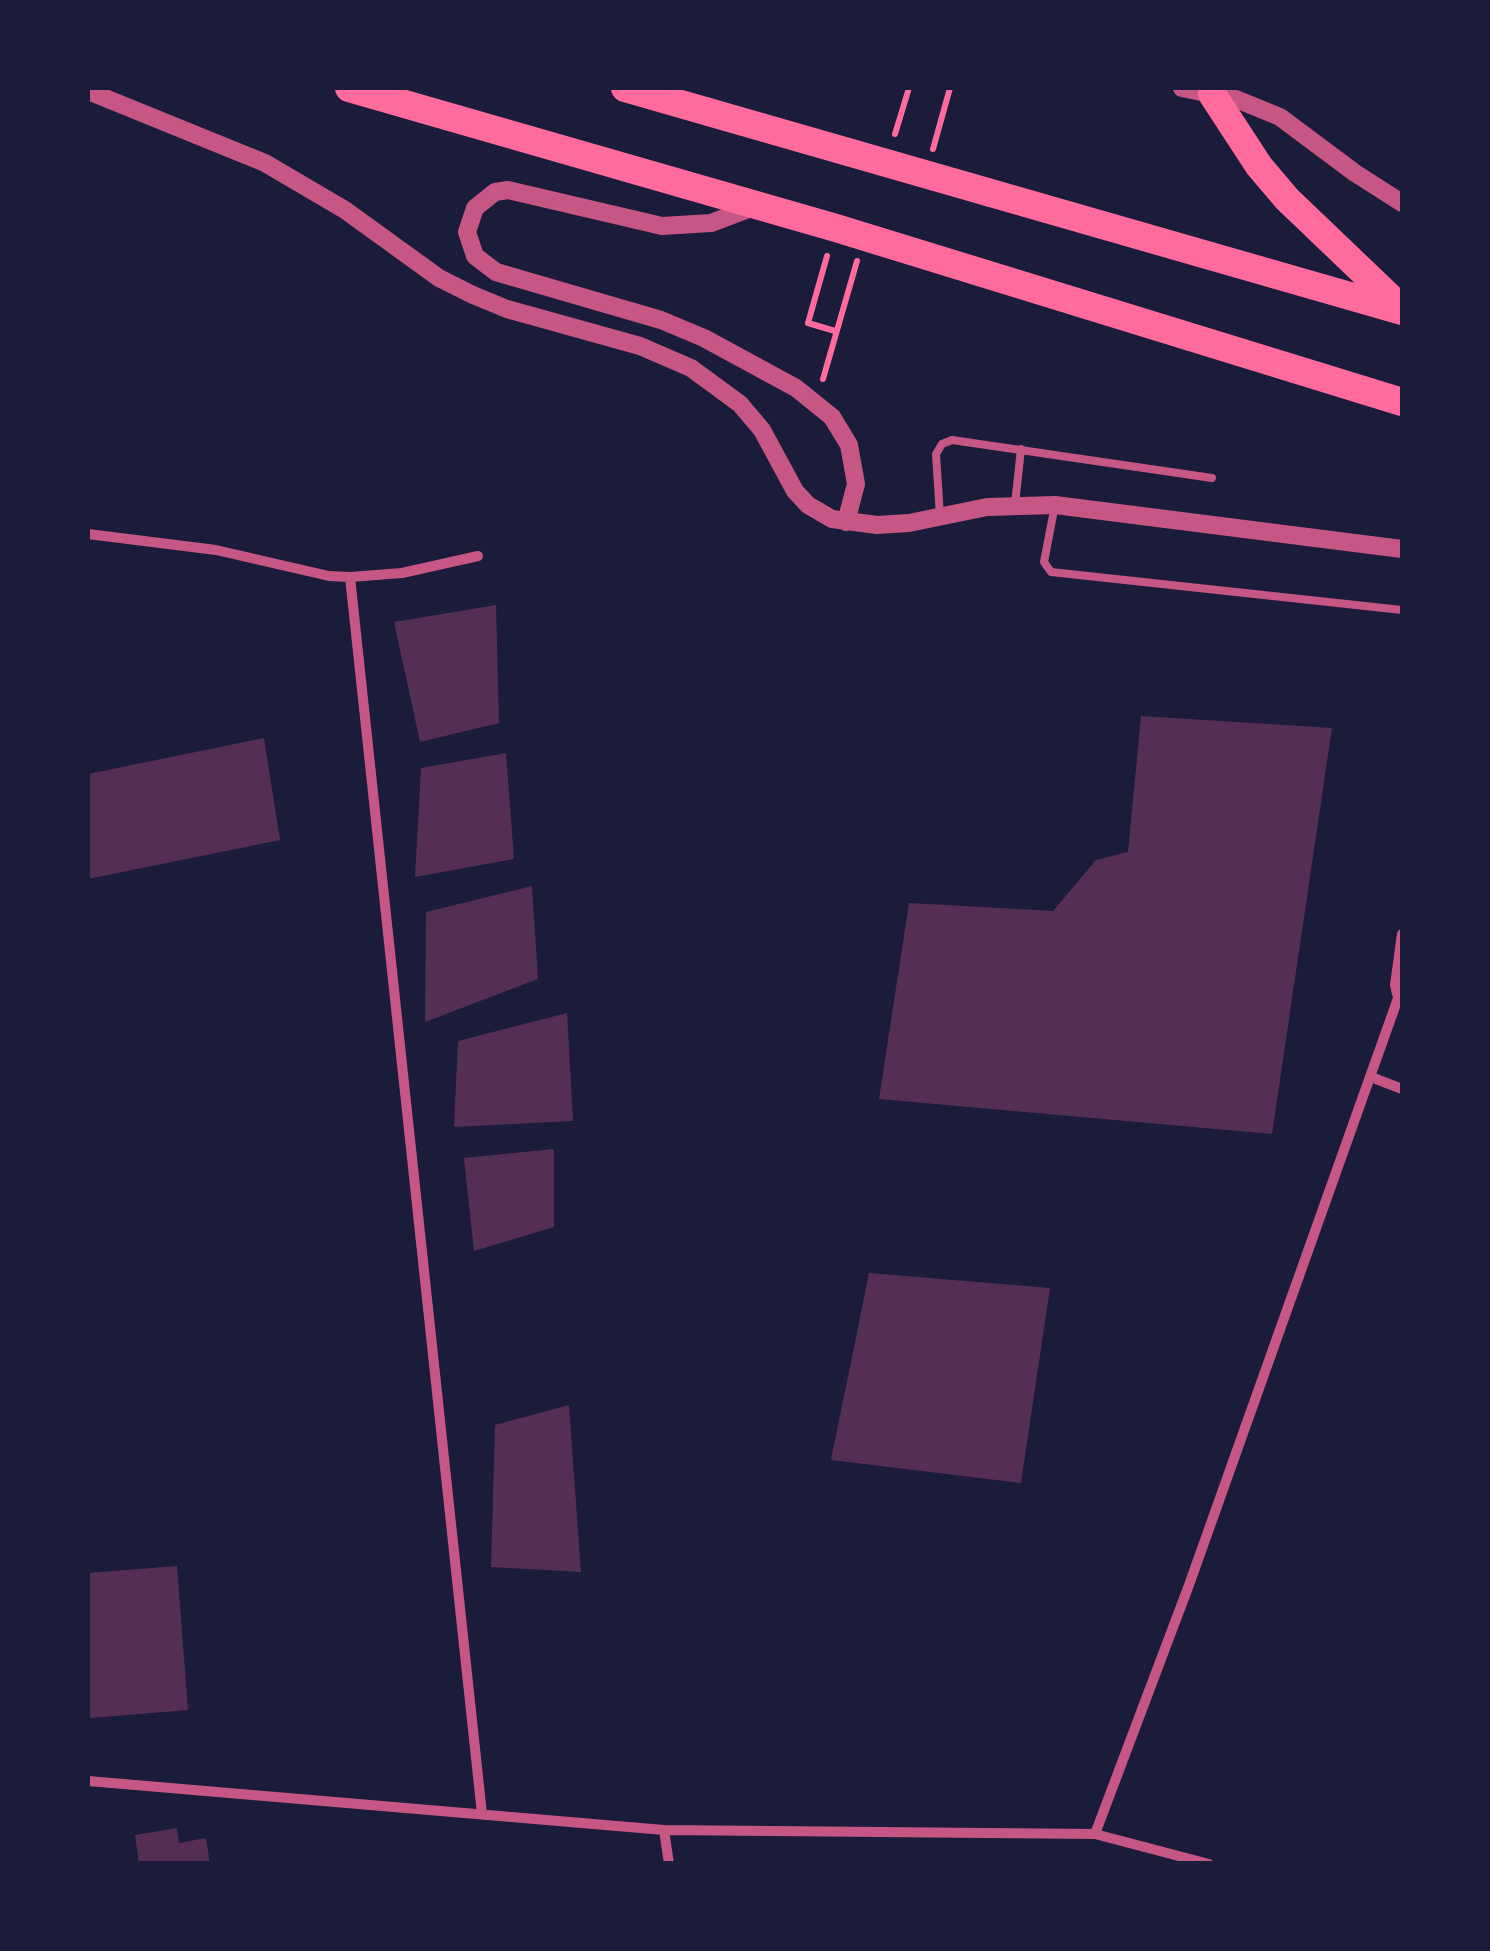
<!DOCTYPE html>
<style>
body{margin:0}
#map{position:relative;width:1490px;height:1951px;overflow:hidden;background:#1b1b3a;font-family:"Alegreya Sans",sans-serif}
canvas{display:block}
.frame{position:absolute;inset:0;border:90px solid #1b1b3a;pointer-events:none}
</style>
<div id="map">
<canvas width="1490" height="1951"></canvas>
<div class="frame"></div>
</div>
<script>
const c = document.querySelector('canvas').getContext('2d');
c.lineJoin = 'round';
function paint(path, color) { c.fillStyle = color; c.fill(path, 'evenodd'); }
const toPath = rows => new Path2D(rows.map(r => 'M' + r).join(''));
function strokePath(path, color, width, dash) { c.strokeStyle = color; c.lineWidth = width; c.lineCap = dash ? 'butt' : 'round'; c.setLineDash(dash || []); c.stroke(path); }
paint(toPath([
 [496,605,499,723,420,742,394,622],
 [1141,716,1332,728,1272,1134,879,1099,909,903,1053,911,1096,860,1128,852],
 [264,738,280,840,88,879,88,774],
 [506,753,514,859,415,877,421,768],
 [532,886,538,979,425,1022,426,912],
 [567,1013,573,1121,454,1127,458,1041],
 [554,1149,554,1227,474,1251,464,1158],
 [869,1273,1050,1288,1021,1483,831,1460],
 [569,1405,581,1572,491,1567,495,1425],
 [177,1566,188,1710,90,1718,88,1573],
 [177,1828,179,1843,206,1838,210,1864,139,1864,135,1835]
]), '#542f53');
strokePath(toPath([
 [895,134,909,88],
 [933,149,950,88],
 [827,256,808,323,835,331],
 [823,379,857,261]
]), '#ff6b9d', 6);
strokePath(toPath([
 [1015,504,1021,449],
 [1055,505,1044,562,1051,572,1402,610],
 [940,517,936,454,942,444,952,440,1212,478]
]), '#c65784', 8);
strokePath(toPath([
 [88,534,216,550,329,576,350,577,402,573,478,556],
 [350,577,482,1814],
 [1397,994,1395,985,1402,934],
 [1371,1077,1402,1089],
 [88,1781,664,1830,1095,1834,1209,1864],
 [664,1830,669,1864],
 [1095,1834,1189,1585,1402,987]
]), '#c65784', 10);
strokePath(toPath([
 [1182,88,1236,99,1280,117,1355,173,1402,203],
 [88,91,265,163,345,210,439,278,473,295,507,309,640,346,691,368,740,404,762,430,795,491,808,505,832,519,877,525,909,523,987,507,1055,505,1402,549],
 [759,205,711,223,662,226,508,190,495,192,475,208,467,232,475,256,496,272,661,320,704,338,796,388,832,417,849,445,856,484,846,522]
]), '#c65784', 18);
strokePath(toPath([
 [349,88,836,228,1402,402],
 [625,88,1402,311],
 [1212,94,1259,166,1287,199,1401,308]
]), '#ff6b9d', 28);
</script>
